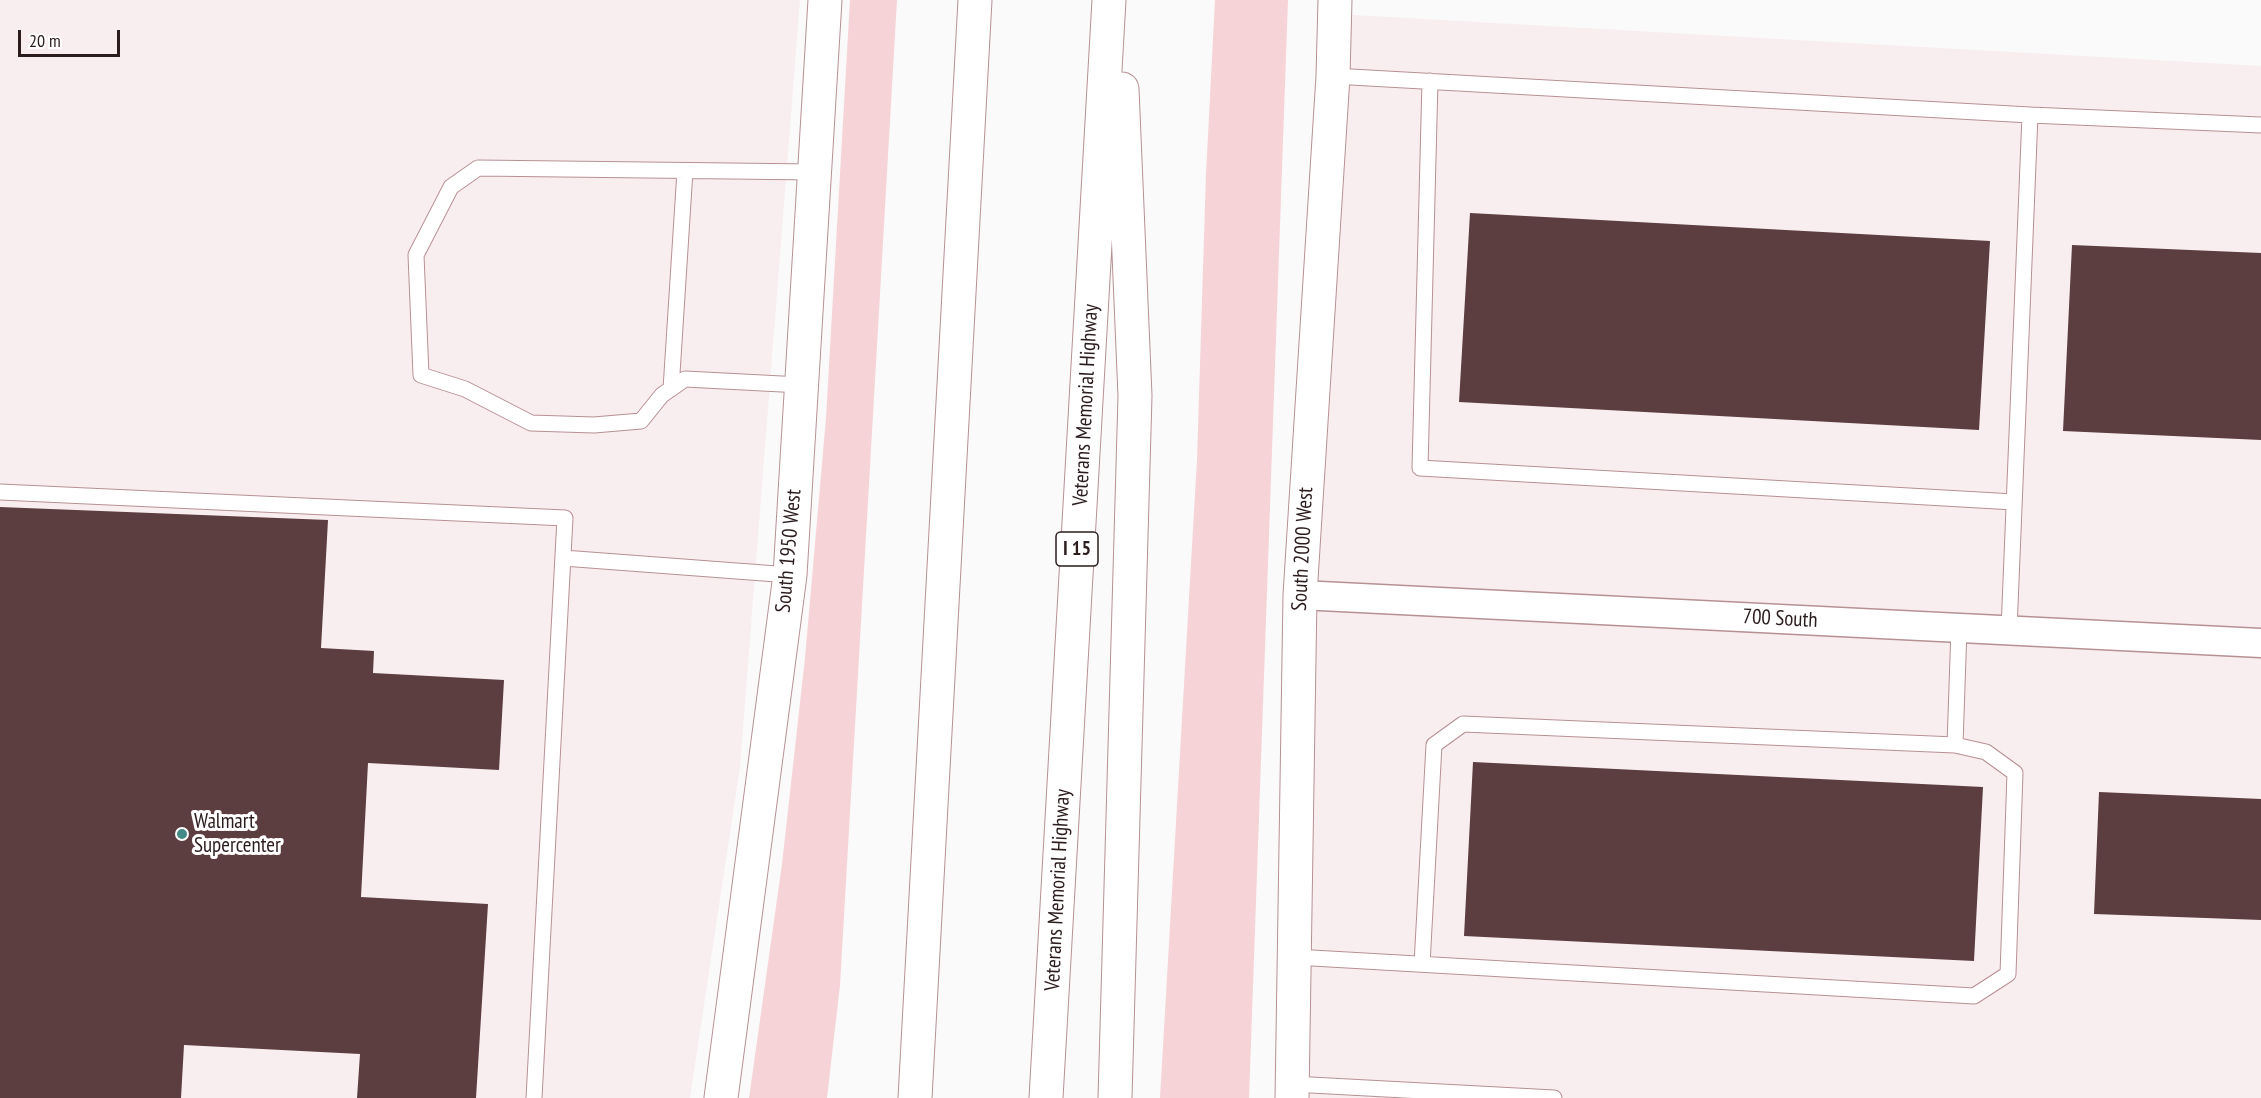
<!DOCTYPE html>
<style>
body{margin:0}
#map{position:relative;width:2261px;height:1098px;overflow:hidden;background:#fafafa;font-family:"PT Sans Narrow",sans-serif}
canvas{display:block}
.scale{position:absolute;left:18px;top:30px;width:102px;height:27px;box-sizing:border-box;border:3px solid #2b1c1d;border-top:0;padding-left:8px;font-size:18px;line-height:21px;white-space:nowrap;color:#2b1c1d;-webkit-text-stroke:4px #fff;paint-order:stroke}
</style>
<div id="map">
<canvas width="2261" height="1098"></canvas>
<div class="scale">20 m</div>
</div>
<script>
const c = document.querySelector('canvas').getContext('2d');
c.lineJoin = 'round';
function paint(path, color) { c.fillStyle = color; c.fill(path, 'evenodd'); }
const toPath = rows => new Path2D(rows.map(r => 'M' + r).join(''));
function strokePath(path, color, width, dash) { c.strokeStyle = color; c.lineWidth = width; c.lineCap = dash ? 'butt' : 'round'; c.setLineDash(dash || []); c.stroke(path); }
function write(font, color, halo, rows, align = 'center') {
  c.font = font + ' "PT Sans Narrow",sans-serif'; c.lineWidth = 6; c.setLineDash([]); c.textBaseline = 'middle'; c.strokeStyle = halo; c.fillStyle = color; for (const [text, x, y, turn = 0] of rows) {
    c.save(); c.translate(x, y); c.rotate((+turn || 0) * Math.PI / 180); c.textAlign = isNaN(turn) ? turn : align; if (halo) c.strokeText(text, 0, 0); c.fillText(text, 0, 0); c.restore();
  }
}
paint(toPath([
 [0,0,800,0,740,767,690,1098,0,1098],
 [1335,14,2261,66,2261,1098,1292,1098]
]), '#f9eeef');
paint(toPath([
 [850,0,897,0,840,985,827,1098,749,1098,782,864,805,658,826,418],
 [1215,0,1288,0,1249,1098,1160,1098,1197,460,1206,174]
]), '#f6d3d6');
paint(toPath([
 [1470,213,1990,241,1979,430,1459,402],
 [2072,245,2261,253,2261,440,2063,431],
 [0,507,328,520,321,648,374,651,373,673,504,680,499,770,368,763,361,897,488,904,476,1098,357,1098,360,1054,184,1045,181,1098,0,1098],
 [1473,762,1983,787,1974,961,1464,936],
 [2099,792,2261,799,2261,920,2094,914]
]), '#5c3d40');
const lane = toPath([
 [1333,76,2030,115,2009,630],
 [1430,81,1420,468,2014,502],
 [2030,115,2261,125],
 [801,385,685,379,662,395,641,421,594,425,531,423,465,389,421,375,416,255,451,187,478,168,814,172],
 [671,389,685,171],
 [0,492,565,518,534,1098],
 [563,558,790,575],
 [1955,745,1959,628],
 [1295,957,1974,996,2008,974,2015,773,1986,752,1955,745,1463,724,1434,745,1422,964],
 [1292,1084,1554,1098]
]);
const street = toPath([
 [1300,595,2261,643]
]);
const secondary = toPath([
 [721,1098,790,575,825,0],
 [1292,1098,1300,595,1333,76,1335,0]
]);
const highway = toPath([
 [915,1098,975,0],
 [1046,1098,1109,0],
 [1115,1098,1135,396,1122,89]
]);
strokePath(lane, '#b79094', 17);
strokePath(street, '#b79094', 31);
strokePath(secondary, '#b79094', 35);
strokePath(highway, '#b79094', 35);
strokePath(lane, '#fff', 15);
strokePath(street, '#fff', 28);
strokePath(secondary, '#fff', 33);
strokePath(highway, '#fff', 33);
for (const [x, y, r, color] of [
 [182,834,6,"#448b88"]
]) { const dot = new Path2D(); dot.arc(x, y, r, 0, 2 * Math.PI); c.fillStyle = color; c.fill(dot); strokePath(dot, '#fff', 2); }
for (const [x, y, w] of [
 [1077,549,42]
]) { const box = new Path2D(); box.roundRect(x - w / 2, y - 17, w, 34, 4.5); c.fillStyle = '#fff'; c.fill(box); strokePath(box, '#2b1c1d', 1.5); }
write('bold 20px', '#2b1c1d', null, [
 ["I 15",1077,549]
]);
write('21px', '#2b1c1d', '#fff', [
 ["Veterans Memorial Highway",1086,405,-87],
 ["South 2000 West",1303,549,-87],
 ["South 1950 West",789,551,-85],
 ["700 South",1780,619,3],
 ["Veterans Memorial Highway",1058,890,-87]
]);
write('21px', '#2b1c1d', '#fff', [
 ["Walmart",194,822],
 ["Supercenter",194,846]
], 'left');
</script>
